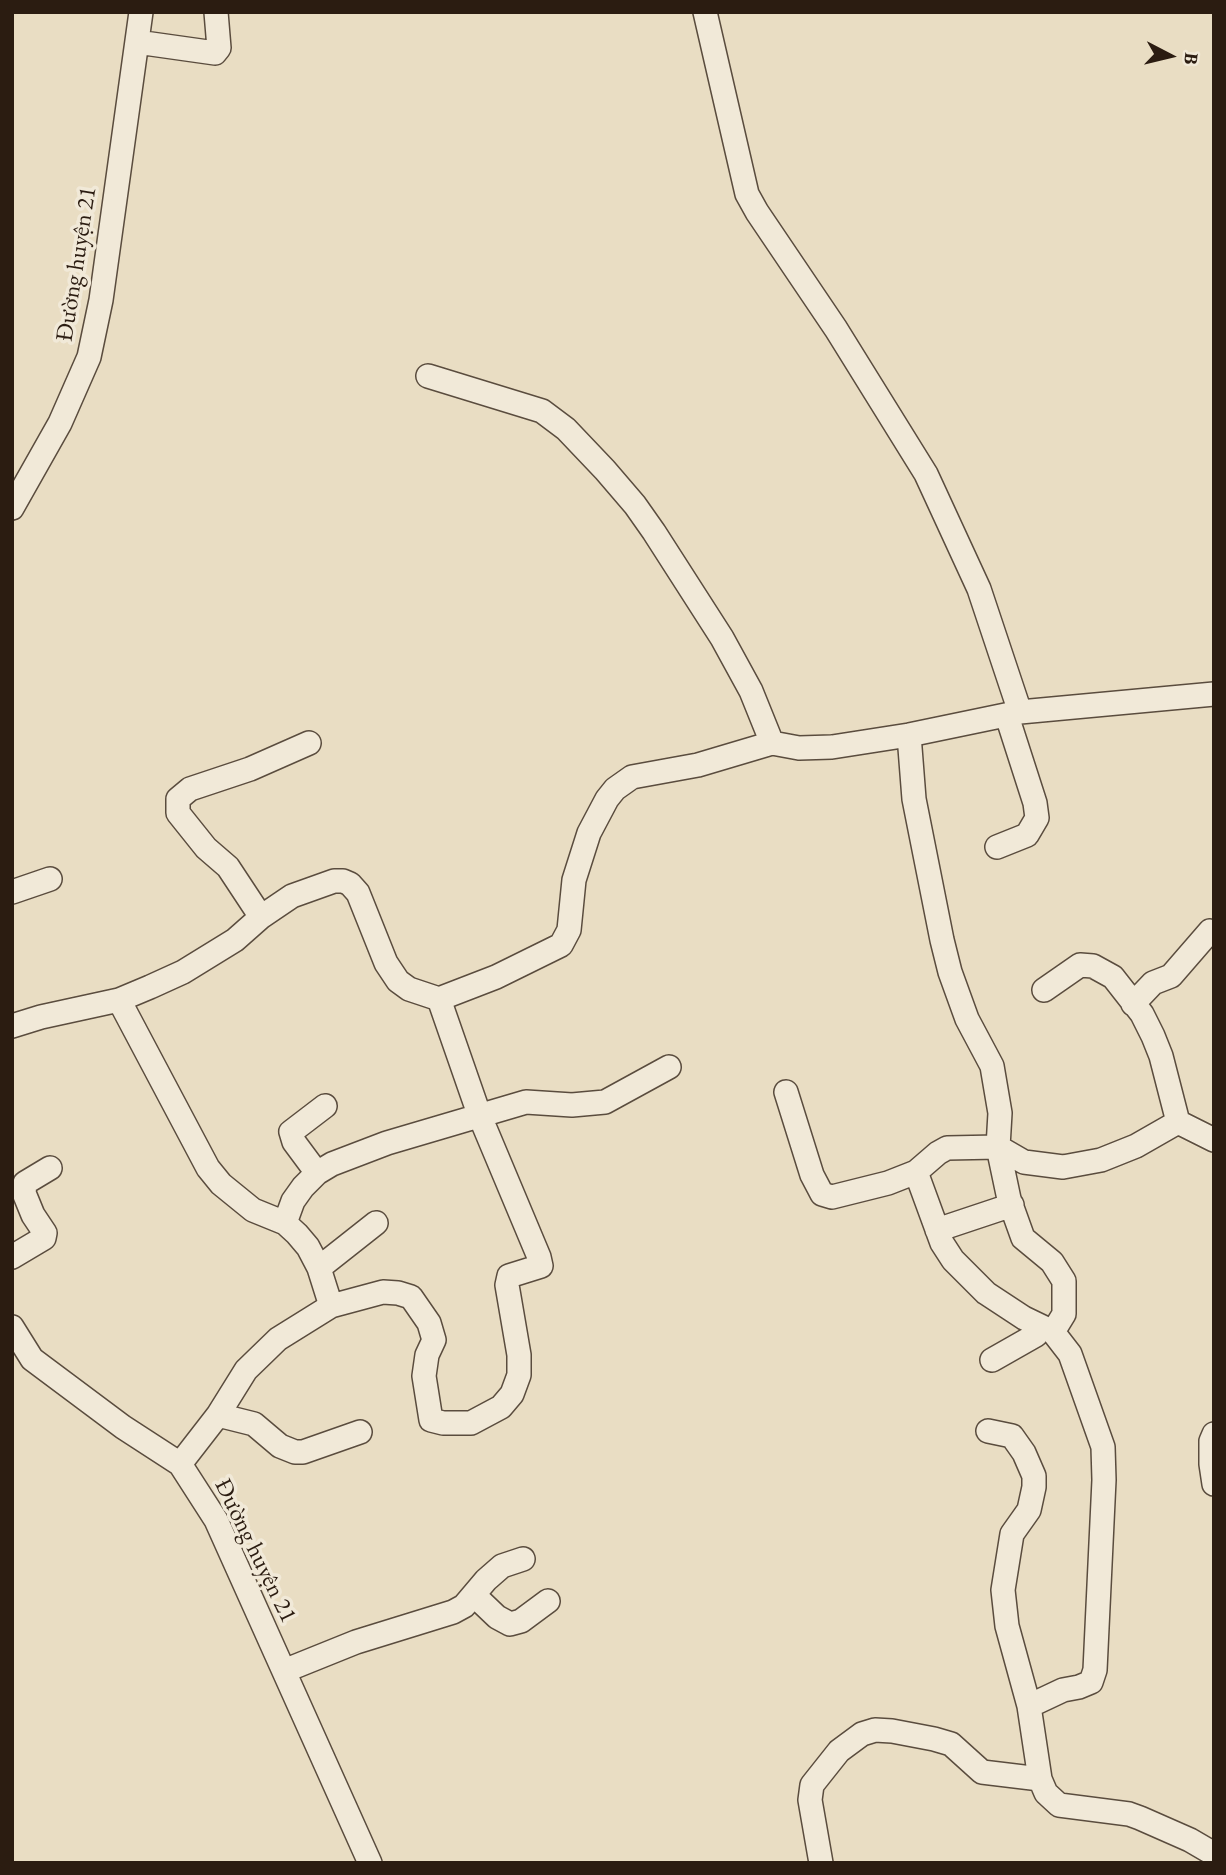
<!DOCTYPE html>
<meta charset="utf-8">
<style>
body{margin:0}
#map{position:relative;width:1226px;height:1875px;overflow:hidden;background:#e9ddc3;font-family:"EB Garamond",serif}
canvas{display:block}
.frame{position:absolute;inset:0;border:14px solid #2b1c11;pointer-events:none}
.north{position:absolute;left:1135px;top:21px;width:70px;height:70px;-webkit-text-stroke:5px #f1e9d8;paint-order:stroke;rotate:97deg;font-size:19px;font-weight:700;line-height:28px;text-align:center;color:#2b1c11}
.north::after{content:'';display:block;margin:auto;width:24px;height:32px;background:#2b1c11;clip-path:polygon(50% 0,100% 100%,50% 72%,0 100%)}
</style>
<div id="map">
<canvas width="1226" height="1875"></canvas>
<div class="frame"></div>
<div class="north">B</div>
</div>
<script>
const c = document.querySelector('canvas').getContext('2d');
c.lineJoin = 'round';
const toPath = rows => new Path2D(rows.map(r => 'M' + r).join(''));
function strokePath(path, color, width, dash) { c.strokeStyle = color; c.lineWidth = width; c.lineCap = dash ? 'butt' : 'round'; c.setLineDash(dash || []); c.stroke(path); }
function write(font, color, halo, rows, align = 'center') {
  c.font = font + ' "EB Garamond",serif'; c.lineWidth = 7; c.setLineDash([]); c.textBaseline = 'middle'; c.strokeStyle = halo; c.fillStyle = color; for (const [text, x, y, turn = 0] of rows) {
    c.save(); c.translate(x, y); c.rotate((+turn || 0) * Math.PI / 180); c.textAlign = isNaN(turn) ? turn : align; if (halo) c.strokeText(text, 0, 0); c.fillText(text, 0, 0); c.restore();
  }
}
const minor = toPath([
 [705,12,747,194,757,212,836,329,926,474,979,589,1020,712],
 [137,42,215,53,219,48,216,12],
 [428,376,542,411,566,429,605,470,635,505,654,532,722,638,751,691,772,743],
 [12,508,60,423,89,357,101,300,141,12],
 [909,735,914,799,942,940,950,972,967,1019,992,1066,1000,1113,998,1147,1009,1199,1023,1238,1052,1262,1064,1281,1064,1314,1053,1332],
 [997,847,1027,835,1037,818,1035,803,1007,716],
 [12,892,50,879],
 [261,917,228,867,206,848,178,813,178,799,190,789,250,769,309,743],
 [1044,990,1080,965,1093,966,1113,977,1142,1014,1153,1036,1161,1056,1178,1122],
 [119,1000,208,1168,221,1184,253,1210,285,1223,297,1234,308,1247,319,1268,331,1306],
 [1133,1004,1153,983,1171,976,1210,931],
 [12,1026,41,1017,119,1000,150,987,183,972,235,940,261,917,292,896,334,881,343,881,350,884,358,893,386,963,398,981,409,989,439,999,496,977,561,945,569,930,574,880,589,833,607,799,615,789,632,777,698,765,772,743,799,748,832,747,909,735,1020,712,1214,694],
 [786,1092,812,1175,822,1194,832,1197,888,1183,916,1172,938,1153,947,1148,998,1147,1024,1162,1063,1167,1101,1160,1136,1146,1178,1122,1214,1140],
 [916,1172,942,1243,953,1260,986,1293,1024,1318,1053,1332,1070,1354,1103,1447,1104,1480,1095,1670,1091,1682,1079,1687,1063,1690,1029,1706],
 [317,1173,294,1142,291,1132,325,1106],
 [285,1223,293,1201,303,1187,317,1173,332,1164,387,1143,526,1102,572,1105,605,1102,669,1067],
 [937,1230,1012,1205],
 [12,1257,44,1238,45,1233,33,1215,24,1193,25,1183,50,1168],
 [319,1268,376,1223],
 [12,1327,32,1359,123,1427,180,1464,216,1520,370,1863],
 [992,1360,1036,1335,1040,1328],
 [218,1415,254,1424,280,1446,295,1452,303,1452,360,1432],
 [988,1431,1012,1436,1024,1453,1034,1476,1034,1487,1029,1510,1012,1534,1003,1590,1007,1626,1029,1706,1040,1779,1046,1793,1059,1805,1129,1814,1140,1818,1190,1840,1214,1854],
 [1214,1434,1211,1441,1211,1464,1214,1484],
 [180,1464,218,1415,246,1370,278,1339,331,1306,383,1292,398,1293,411,1297,429,1323,434,1340,427,1355,424,1376,431,1420,443,1423,471,1423,501,1407,512,1394,519,1375,519,1355,507,1285,509,1276,541,1266,539,1257,479,1114,439,999],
 [475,1596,497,1617,510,1624,521,1621,548,1601],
 [284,1671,356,1642,453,1612,464,1606,486,1580,502,1566,523,1559],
 [821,1863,810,1800,812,1785,839,1751,862,1734,875,1730,892,1731,934,1739,951,1744,982,1772,1040,1779]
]);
strokePath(minor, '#5a4c3e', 26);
strokePath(minor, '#f1e9d8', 23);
write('24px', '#2b1c11', '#f1e9d8', [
 ["Đường huyện 21",77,264,-81],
 ["Đường huyện 21",255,1551,64]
]);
</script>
